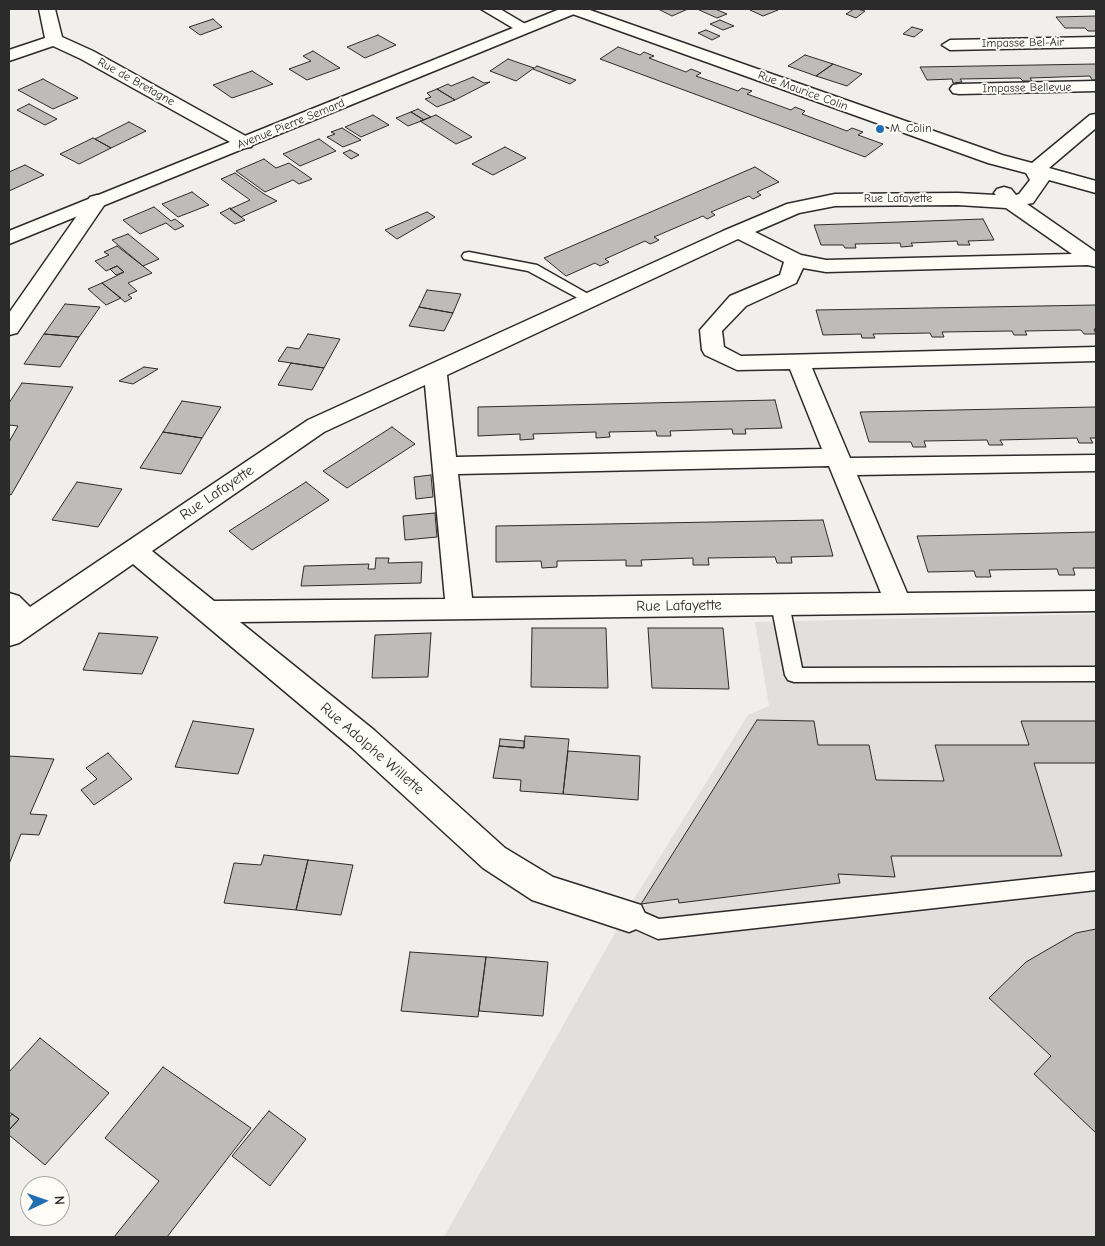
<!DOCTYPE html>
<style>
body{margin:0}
#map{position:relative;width:1105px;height:1246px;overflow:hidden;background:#f0efeb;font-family:"Comic Neue",sans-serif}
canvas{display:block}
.frame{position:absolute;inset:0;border:10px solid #2b2b2b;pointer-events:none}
.north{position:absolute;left:20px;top:1176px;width:50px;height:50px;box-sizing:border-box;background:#fdfcf7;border:1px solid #a9a8a5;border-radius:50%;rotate:87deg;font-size:14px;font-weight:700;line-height:20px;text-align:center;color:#2b2b2b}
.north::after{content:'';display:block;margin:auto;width:18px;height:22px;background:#1f6fb2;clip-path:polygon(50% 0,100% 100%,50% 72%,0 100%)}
</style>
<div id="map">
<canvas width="1105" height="1246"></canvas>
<div class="frame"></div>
<div class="north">N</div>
</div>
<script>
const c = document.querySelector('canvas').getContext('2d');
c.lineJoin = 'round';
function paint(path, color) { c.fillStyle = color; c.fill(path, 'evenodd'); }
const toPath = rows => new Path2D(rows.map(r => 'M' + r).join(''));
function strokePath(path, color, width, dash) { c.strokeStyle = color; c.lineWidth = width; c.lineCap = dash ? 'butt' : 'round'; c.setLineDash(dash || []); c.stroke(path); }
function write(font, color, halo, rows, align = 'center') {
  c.font = font + ' "Comic Neue",sans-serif'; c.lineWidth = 4; c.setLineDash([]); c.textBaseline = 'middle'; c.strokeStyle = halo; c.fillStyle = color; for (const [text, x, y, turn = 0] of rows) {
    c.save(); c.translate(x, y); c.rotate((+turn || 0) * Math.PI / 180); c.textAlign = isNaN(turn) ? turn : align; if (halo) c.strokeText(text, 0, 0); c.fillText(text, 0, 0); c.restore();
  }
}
paint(toPath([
 [1096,614,1096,1237,444,1237,637,894,748,715,769,706,755,622]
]), '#e1e0dc');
const building = toPath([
 [658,9,688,9,672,16,658,9],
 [697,9,715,9,727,14,717,18,697,9],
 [754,9,775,9,778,10,763,16,750,10,754,9],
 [854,9,857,9,865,11,856,18,846,14,854,9],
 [1096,16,1096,31,1088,31,1085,28,1065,28,1056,17,1096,16],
 [213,19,222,27,200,35,189,27,213,19],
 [720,20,734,26,723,30,710,24,720,20],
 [912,27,923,30,914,37,903,34,912,27],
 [706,30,720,36,712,40,698,33,706,30],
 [378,35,396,45,365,58,347,47,378,35],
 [618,47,640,55,644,52,654,56,649,58,686,72,691,69,701,73,696,76,738,91,742,88,752,91,747,94,791,110,795,107,805,111,802,114,847,131,852,128,863,132,858,135,883,144,865,157,600,59,618,47],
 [313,51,340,68,307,80,289,69,311,61,303,56,313,51],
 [805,55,833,64,816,76,788,66,805,55],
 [508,59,534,68,516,81,490,71,508,59],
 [833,64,862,74,847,86,816,76,833,64],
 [1096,64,1096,80,1092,80,1090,76,1030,78,1032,81,1023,81,1020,78,960,79,962,82,953,83,952,79,927,80,920,67,1096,64],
 [537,66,576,80,570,84,533,69,537,66],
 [252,71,273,84,232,98,213,85,252,71],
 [473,77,484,83,490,82,455,100,437,89,448,84,451,86,473,77],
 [43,79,78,98,53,109,18,90,43,79],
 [437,89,455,100,437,107,425,99,431,97,427,93,437,89],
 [29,104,57,119,45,125,17,110,29,104],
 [418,109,431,117,424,120,411,112,418,109],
 [411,112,424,120,408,126,396,118,411,112],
 [373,115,389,125,361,137,345,127,373,115],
 [436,115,472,137,456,144,420,121,436,115],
 [129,122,146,131,111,148,95,139,129,122],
 [342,128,361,140,343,147,327,137,335,134,331,132,342,128],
 [93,138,111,148,79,164,60,154,93,138],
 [319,139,336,151,300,166,283,154,319,139],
 [505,147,526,158,493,175,472,164,505,147],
 [350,150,359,155,351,159,343,153,350,150],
 [264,159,276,168,289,163,312,179,299,184,293,180,265,192,236,171,264,159],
 [25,165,44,175,9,191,9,172,25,165],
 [755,167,779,182,757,192,761,195,753,199,749,196,711,212,715,215,707,219,703,216,654,237,659,240,655,242,650,244,645,241,605,259,609,262,600,266,595,263,566,276,544,258,755,167],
 [235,173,264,194,277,201,241,217,230,209,250,200,221,179,235,173],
 [192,192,209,205,178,217,162,204,192,192],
 [154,207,171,221,175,219,184,226,175,230,166,223,140,234,123,220,154,207],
 [230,208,241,217,245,220,235,224,220,213,230,208],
 [427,212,435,217,397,239,385,230,427,212],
 [983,219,994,240,968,241,970,245,958,245,957,241,911,243,913,246,901,247,900,243,855,244,856,248,845,248,843,245,821,245,814,225,983,219],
 [128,234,159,259,143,266,112,240,128,234],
 [117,246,152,273,128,283,137,291,128,295,132,298,125,302,102,283,124,272,117,266,106,271,95,261,109,255,104,252,117,246],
 [117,266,124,272,116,275,110,269,117,266],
 [102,283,121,298,106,305,88,289,102,283],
 [427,290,461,294,453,313,419,307,427,290],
 [65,304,100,307,79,337,44,334,65,304],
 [1096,305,1096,329,1094,329,1096,334,1084,334,1081,330,1025,331,1027,335,1014,335,1012,331,942,332,944,337,932,337,930,333,873,334,875,338,862,338,861,334,823,335,816,310,1096,305],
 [419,307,453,313,444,331,409,326,419,307],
 [44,334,79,337,60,367,24,364,44,334],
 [308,334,340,339,324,368,278,361,287,347,299,349,308,334],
 [291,363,324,368,312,390,278,385,291,363],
 [144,367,158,369,133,384,119,381,144,367],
 [22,383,73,387,11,495,9,494,9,442,18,426,9,425,9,403,22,383],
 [775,400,782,428,745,429,746,434,733,434,732,429,670,431,671,436,657,436,656,431,609,432,610,437,596,438,596,432,533,434,534,439,520,440,520,434,478,436,478,407,775,400],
 [182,401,221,407,202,438,163,432,182,401],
 [1096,407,1096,438,1090,438,1093,443,1079,443,1077,438,1000,440,1003,445,989,445,987,440,924,441,926,447,913,447,911,442,869,442,860,412,1096,407],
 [392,427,415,444,347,488,323,471,392,427],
 [163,432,202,438,181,474,140,468,163,432],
 [431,475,433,497,416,499,414,477,431,475],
 [77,482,122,489,98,527,52,520,77,482],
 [306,482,329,500,252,550,229,531,306,482],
 [435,513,437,537,405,540,403,516,435,513],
 [823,520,833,556,791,557,792,563,777,563,775,557,708,558,709,565,693,565,693,558,641,560,642,566,626,566,626,560,557,561,557,567,542,568,541,561,496,562,496,526,823,520],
 [1096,532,1096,568,1073,568,1075,575,1059,575,1057,569,989,570,991,577,976,577,974,571,928,572,917,536,1096,532],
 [376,558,389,558,388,563,422,562,421,583,301,586,304,566,369,564,368,569,375,569,376,558],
 [532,628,606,628,608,688,531,687,532,628],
 [648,628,723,628,729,689,652,688,648,628],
 [99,633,158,637,142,674,83,670,99,633],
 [431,633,428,677,372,678,375,635,431,633],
 [757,720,814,721,818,745,869,745,876,780,944,781,935,745,1029,745,1021,721,1096,721,1096,763,1034,763,1062,856,891,856,895,877,838,874,840,883,679,903,678,899,641,904,757,720],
 [193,721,254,729,238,774,175,767,193,721],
 [525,736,569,739,563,794,520,791,521,780,493,778,499,746,524,748,525,736],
 [500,739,524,741,524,748,499,746,500,739],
 [568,751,640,756,638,800,563,794,568,751],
 [108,753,132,779,94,805,81,790,97,779,86,768,108,753],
 [9,756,54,759,30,814,47,815,39,835,21,834,9,864,9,756],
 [264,855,308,860,296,910,224,903,234,863,261,865,264,855],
 [308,860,353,865,341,915,296,910,308,860],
 [1096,929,1096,1133,1034,1074,1051,1056,989,998,1026,962,1076,933,1096,929],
 [410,952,486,957,478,1017,401,1011,410,952],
 [486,957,548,962,543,1016,479,1011,486,957],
 [40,1038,109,1093,45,1165,9,1135,9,1130,19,1119,9,1112,9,1072,40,1038],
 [163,1067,251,1128,167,1237,114,1237,159,1181,105,1138,163,1067],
 [269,1111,306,1139,270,1186,232,1156,269,1111],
 [12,1114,19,1119,9,1130,9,1118,12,1114]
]);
paint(building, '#bdbcb8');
strokePath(building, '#2b2b2b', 1);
const service = toPath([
 [469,252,537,265,597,299,590,303,585,302,528,271,464,259,462,256,464,253,469,252],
 [780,597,786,599,789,604,802,668,1096,667,1096,681,794,682,788,680,785,675,771,604,774,599,780,597],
 [1096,872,1096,890,658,939,622,923,618,916,622,909,629,906,659,919,1096,872]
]);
const minor = toPath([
 [39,9,55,9,62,37,93,51,251,139,254,143,251,147,245,148,239,147,81,59,53,46,9,61,9,50,45,38,39,9],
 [481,9,500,9,532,28,530,31,518,31,481,9],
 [565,9,587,9,1002,155,1032,163,1090,115,1096,114,1096,128,1049,168,1096,181,1096,193,1049,180,1033,203,1027,204,1096,252,1096,267,1088,265,826,272,803,268,796,283,746,306,722,331,724,347,741,356,1096,347,1096,361,812,368,850,458,1096,455,1096,471,857,475,907,593,1096,591,1096,611,240,622,374,730,505,848,553,877,641,905,646,916,641,927,629,932,532,900,483,868,352,748,133,564,19,643,9,646,9,593,19,596,30,607,308,420,723,231,787,204,835,194,958,193,996,195,994,193,997,189,1004,187,1011,189,1016,195,1019,194,1030,180,1026,173,988,163,567,12,565,9],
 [958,205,1006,208,1072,254,826,260,801,255,755,232,799,213,835,206,958,205],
 [738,239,784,262,780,275,730,296,700,330,702,350,705,355,737,370,790,369,822,449,456,457,447,375,738,239],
 [425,385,445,599,214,601,152,551,324,432,425,385],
 [829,466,881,593,472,598,458,474,829,466],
 [1096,37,1096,47,950,50,942,45,950,40,1096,37],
 [1096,81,1096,91,959,94,953,93,950,89,953,85,959,84,1096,81],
 [97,195,104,197,107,201,17,333,9,335,9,313,90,197,97,195]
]);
const secondary = toPath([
 [560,9,581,9,579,12,9,244,9,231,560,9]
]);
strokePath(service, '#2b2b2b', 3);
strokePath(minor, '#2b2b2b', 3);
strokePath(secondary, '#2b2b2b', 3);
paint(service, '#fdfcf7');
paint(minor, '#fdfcf7');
paint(secondary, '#fdfcf7');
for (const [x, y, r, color] of [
 [880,129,5,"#1f6fb2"]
]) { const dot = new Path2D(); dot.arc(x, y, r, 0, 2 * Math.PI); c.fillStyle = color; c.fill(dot); strokePath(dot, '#fdfcf7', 2); }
write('12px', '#2b2b2b', '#fdfcf7', [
 ["Impasse Bel-Air",1023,43,-1],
 ["Rue de Bretagne",136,82,29],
 ["Impasse Bellevue",1027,88,-1],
 ["Rue Maurice Colin",803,91,20],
 ["Avenue Pierre Semard",291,124,-22],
 ["Rue Lafayette",898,199]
]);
write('12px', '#2b2b2b', '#fdfcf7', [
 ["M. Colin",890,129]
], 'left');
write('15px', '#2b2b2b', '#fdfcf7', [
 ["Rue Lafayette",217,493,-34],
 ["Rue Lafayette",679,606,-1],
 ["Rue Adolphe Willette",372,749,41]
]);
</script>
